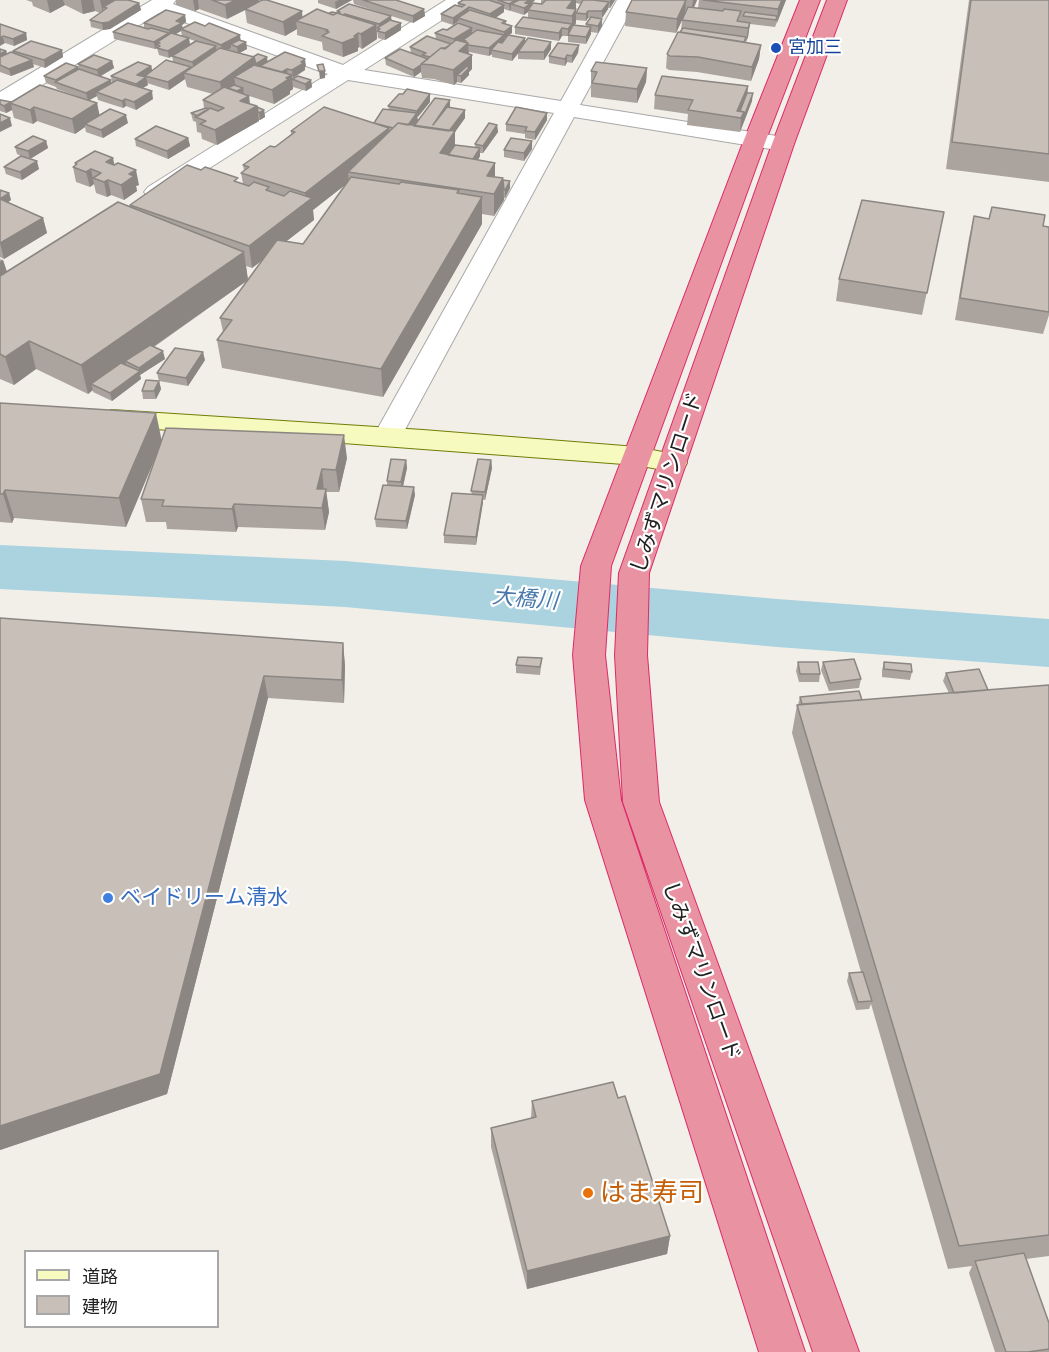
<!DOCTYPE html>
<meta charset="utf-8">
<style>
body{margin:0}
#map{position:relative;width:1049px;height:1352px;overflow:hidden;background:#f2efe9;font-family:Raleway,"Noto Sans JP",sans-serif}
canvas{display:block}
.legend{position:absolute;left:24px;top:1250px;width:195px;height:78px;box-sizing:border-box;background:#fff;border:2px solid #a7a7a7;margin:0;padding:8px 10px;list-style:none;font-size:18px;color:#222}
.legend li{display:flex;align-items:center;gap:12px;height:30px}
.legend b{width:30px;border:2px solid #a7a7a7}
</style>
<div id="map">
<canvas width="1049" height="1352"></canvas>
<ul class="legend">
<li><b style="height:8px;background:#f7fabf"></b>道路</li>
<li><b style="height:16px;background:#c7bfb8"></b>建物</li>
</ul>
</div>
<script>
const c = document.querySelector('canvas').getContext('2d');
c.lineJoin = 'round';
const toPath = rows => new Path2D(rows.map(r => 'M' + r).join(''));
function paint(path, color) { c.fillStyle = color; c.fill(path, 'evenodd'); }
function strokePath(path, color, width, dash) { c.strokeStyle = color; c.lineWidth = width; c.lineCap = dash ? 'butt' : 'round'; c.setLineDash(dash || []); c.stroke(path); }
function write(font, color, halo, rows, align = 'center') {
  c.font = font + ' Raleway,"Noto Sans JP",sans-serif'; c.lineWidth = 4.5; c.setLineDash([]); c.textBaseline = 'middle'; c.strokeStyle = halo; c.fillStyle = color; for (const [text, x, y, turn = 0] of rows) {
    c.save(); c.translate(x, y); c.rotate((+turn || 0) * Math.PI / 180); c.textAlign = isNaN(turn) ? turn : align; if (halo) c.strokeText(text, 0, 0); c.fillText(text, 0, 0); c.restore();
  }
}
paint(toPath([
 [0,545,345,561,777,599,1049,619,1049,667,777,647,345,607,0,589,0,545]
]), '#aad3df');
const street = toPath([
 [152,0,176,0,173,4,343,65,446,0,470,0,467,4,364,70,561,101,617,0,637,0,580,105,783,137,791,139,794,144,791,149,783,151,574,117,401,437,397,443,387,446,377,443,373,437,554,113,348,80,164,197,156,199,148,197,144,192,148,187,328,74,159,13,8,106,0,108,0,92,152,0]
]);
const secondary = toPath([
 [112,410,423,430,637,447,683,456,687,463,683,470,673,472,637,465,102,425,98,419,102,413,112,410]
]);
const highway = toPath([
 [800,0,820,0,766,140,611,566,605,655,621,800,805,1352,759,1352,585,800,573,655,581,566,744,140,800,0],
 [827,0,847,0,794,144,649,573,647,655,659,802,859,1352,813,1352,623,802,615,655,619,573,772,144,827,0]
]);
strokePath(street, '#a9a9a9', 2);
strokePath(secondary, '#707d05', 2);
strokePath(highway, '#dc2a67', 2);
paint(street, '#fff');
paint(secondary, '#f7fabf');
paint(highway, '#e892a2');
paint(toPath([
 [26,0,128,0,139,3,141,10,110,29,103,30,91,27,90,20,100,13,95,11,83,14,65,5,50,13,33,6,32,2],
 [176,0,259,0,257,3,303,17,337,13,337,11,392,20,401,30,385,40,378,38,377,30,377,39,362,49,359,47,358,48,358,51,343,57,323,50,322,42,297,35,297,29,285,36,247,23,245,10,227,19,199,9,195,11,176,5],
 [318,0,352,0,336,9,318,3],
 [353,0,396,0,424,9,425,16,413,23,354,4],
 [463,0,535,0,532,3,532,5,541,4,541,0,583,0,580,4,576,3,576,12,583,0,615,0,610,8,608,8,608,9,602,18,594,18,602,26,598,33,591,32,591,34,586,44,568,42,568,36,562,36,559,41,515,34,515,27,528,18,528,12,524,15,511,11,511,10,510,11,504,9,504,12,496,18,506,21,506,24,512,26,512,33,509,35,525,43,551,42,551,49,544,60,518,59,518,53,512,61,492,57,492,54,489,56,469,52,469,54,472,55,472,69,469,72,469,75,461,83,457,82,454,85,434,79,422,78,421,72,414,77,386,65,385,58,411,53,410,47,436,39,435,33,447,30,459,23,459,21,453,25,441,21,441,14,458,6,458,3],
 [588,18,590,18,586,24,586,26,575,25,576,20,586,21],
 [632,0,697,0,694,8,698,8,699,0,786,0,775,27,750,24,748,37,746,42,761,45,759,59,751,81,697,72,669,70,666,68,667,54,681,31,682,20,676,33,625,26,626,12],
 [969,0,1049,0,1049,182,946,169],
 [185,15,186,22,182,25,182,28,246,42,247,49,239,53,268,62,306,66,305,67,305,70,292,78,292,79,311,80,312,87,306,91,293,87,293,89,290,91,290,94,274,104,243,94,249,96,250,104,264,110,265,117,260,120,259,120,259,121,217,145,202,139,201,133,197,132,196,122,193,121,191,113,204,108,203,100,213,94,187,87,185,79,169,90,147,83,148,85,142,88,153,99,136,110,126,106,123,108,98,100,97,96,88,100,97,103,99,116,128,123,103,138,86,132,85,127,75,134,37,121,33,124,14,118,12,110,6,113,0,111,0,100,11,103,79,97,57,89,56,87,46,83,44,76,78,67,79,69,78,64,112,61,114,68,101,76,111,83,112,82,111,76,151,66,152,70,173,62,172,56,169,58,159,55,157,48,155,49,114,39,113,32,144,28,144,23],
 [181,31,182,36,188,38,175,35],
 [189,39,195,41,190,44],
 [0,24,26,33,27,40,14,46,5,43],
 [579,45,578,53,572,63,567,62,565,66,549,63,549,56],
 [0,49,6,51,7,54,13,52,13,51,62,50,63,57,45,68,33,64,34,67,11,76,0,72],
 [647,68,646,82,637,103,591,97,591,71],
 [748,86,747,93,752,101,740,132,687,125,688,114,654,109,655,95],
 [403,94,430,94,430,102,417,118,418,121,450,108,465,110,465,118,455,132,455,145,475,148,475,144,497,125,498,132,483,153,480,153,480,156,478,160,495,177,503,178,503,180,510,188,505,198,504,198,504,200,494,216,482,214,482,224,383,397,222,368,217,340,223,332,220,318,263,260,252,268,246,266,248,280,154,347,165,359,140,375,141,379,112,401,93,392,93,390,88,394,36,369,14,385,0,379,0,259,3,260,7,272,130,207,130,205,238,182,243,184,241,173,244,171,243,165,275,147,291,134,291,131,374,123,389,110,388,106],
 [346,184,303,244,286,241,314,220,313,210],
 [547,113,547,120,535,140,525,138,525,134,506,131,506,124],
 [188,138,190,146,168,159,136,146,135,139],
 [46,141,48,148,30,159,39,169,22,180,6,174,4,167,21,156,17,154,15,147],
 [532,149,524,161,504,157,504,150],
 [75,163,114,165,139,185,136,186,137,191,124,200,111,195,107,197,96,193,94,184,90,187,76,182,73,167,75,165],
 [0,190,9,193,11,200,8,202,43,218,47,233,4,259,0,257],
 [992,207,1043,226,1049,227,1049,315,1043,334,955,320,969,238,974,216,989,219],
 [944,212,922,315,836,301,839,279],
 [205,360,188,386,159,381,157,373],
 [159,381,161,389,156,399,143,399,142,391],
 [0,403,161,441,347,458,339,492,326,492,329,512,325,530,238,527,236,532,167,529,166,522,146,522,141,499,158,451,126,527,14,518,12,523,0,522],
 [406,460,407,468,403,487,415,495,407,529,376,527,375,519,387,486,387,481],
 [491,460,492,468,485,500,483,500,476,545,444,543,444,535,472,494,471,491],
 [0,618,343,643,345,666,344,703,268,698,167,1094,0,1150],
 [542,658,540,675,516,673,516,665],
 [798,662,820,674,819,682,799,682,796,671],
 [823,662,861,679,859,688,829,691,821,670],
 [884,662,912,672,910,680,882,677,882,670],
 [946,673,988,690,1049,685,1049,1256,1026,1259,1049,1323,1049,1352,995,1352,969,1273,972,1266,948,1269,871,1004,869,1009,856,1010,847,981,849,973,861,972,792,733,797,705,798,705,800,697,862,700,949,693,943,681],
 [618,1098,670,1236,667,1254,527,1289,491,1147,491,1128,531,1118,532,1101]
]), '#aba49e');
paint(toPath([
 [47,0,63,0,65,5,50,13],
 [81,0,93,0,95,11,83,14],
 [100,0,119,0,107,8,103,7,104,12,103,13],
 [193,0,198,0,199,9,195,11],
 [236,0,259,0,259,1,257,2,257,4,227,19,225,5],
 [339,0,352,0,336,9,335,2],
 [514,0,518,0,518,6,511,4,511,10,510,11,509,4],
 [530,0,535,0,532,3,532,6,530,7,530,10,528,10,528,12,524,15,524,8,525,3],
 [573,0,576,0,576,9,571,16,567,8],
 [611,0,615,0,610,8,610,1],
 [686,0,685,14,676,33,677,19],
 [693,0,697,0,691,14],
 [782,0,786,0,777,23,778,9],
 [609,2,608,9,602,18,602,11],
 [139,3,141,10,110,29,103,30,102,23],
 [504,5,504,12,490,21,490,14],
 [469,7,469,14,458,18,459,21,453,25,453,18],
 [424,9,425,16,413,23,413,16],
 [576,9,576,23,572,30,572,16],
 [302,11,303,23,296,21,297,29,285,36,283,22],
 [588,11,588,18,586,21,586,14],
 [185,15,186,22,182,25,183,29,181,29,181,31,170,37,169,30,176,21],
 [391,16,392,23,379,29,379,24],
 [602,19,602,26,598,33,598,26],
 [401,23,401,30,385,40,385,33],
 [750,23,748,37,746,42,748,28],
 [572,24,571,31,568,36,568,29],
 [376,25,377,39,362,49,361,34],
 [512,26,512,33,504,38,504,42,491,50,492,54,489,56,489,48,504,36,504,32],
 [591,27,591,34,586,44,586,37],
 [472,28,472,35,454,46,454,39],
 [562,28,562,36,559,41,559,33],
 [26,33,27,40,14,46,13,39],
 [169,33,170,40,157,42,157,45,156,45,157,48,155,49,154,42],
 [358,33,359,47,358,48,358,51,343,57,342,43],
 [240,35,241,43,231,44,231,48,222,52,221,45],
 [3,36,5,43,0,46,0,38],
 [189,38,190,46,169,58,168,51],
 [525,38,525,45,512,61,512,54],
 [246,42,247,49,238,54,237,47],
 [551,42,551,49,544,60,544,52],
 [468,43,469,57,459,51],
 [579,45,578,53,572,63,572,56],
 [761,45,759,59,751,81,752,67],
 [216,46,217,54,194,69,192,62],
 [62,50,63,57,45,68,44,60],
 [6,51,8,58,0,62,0,54],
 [472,55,472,69,469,72,469,75,461,83,461,76,457,75,457,82,454,85,453,70],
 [567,55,567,62,565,66,565,59],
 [254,57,256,71,234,77,236,87,222,97,220,82],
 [267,57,268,64,257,71,256,64],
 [305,59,306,66,305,67,305,70,293,78,292,70,301,62],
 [32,60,34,67,11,76,9,69],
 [112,61,114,68,99,77,97,70],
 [421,65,421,72,414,77,413,70],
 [151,66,153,73,145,76,146,78,137,75],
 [78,67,80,74,56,83,56,80],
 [191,67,192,75,184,73,185,79,169,90,168,82],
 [647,68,646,82,637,103,637,89],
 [287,69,288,76,292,75,293,89,290,91,290,94,274,104,272,90,282,72],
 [319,71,325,71,325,78,320,79],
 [146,77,148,85,138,91,136,84],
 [111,80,112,87,96,92,97,96,88,101,86,93],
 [311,80,312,87,306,91,305,84],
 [748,86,747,100,737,117,737,111],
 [243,88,244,95,235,92],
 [152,91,153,99,136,110,134,102],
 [753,93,752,101,740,132,741,118],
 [430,94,430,102,417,118,417,111],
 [249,96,250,110,257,106,259,121,217,145,215,130,240,101],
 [125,99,126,106,123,108,122,101],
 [450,100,450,107,433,125],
 [11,102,12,110,6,113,4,106],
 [97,103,100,117,85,124,85,127,75,134,72,119],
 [34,107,37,121,33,124,30,110],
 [264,110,265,117,260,120,259,113],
 [465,110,465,118,455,132,455,152,445,167,440,153,445,137],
 [417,113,418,121,405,138,404,130],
 [547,113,547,120,535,140,535,132],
 [126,115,128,123,103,138,101,130],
 [10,118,12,126,0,132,0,123],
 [497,125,498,132,483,153,483,146],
 [389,128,390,149,348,172,349,182,313,210,314,220,252,268,249,246,306,202,305,193],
 [188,138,190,146,168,159,167,151],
 [46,141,48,148,30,159,28,151],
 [532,141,532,149,524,161,524,153],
 [480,148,480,156,467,178,467,171],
 [113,158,116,172,106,162],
 [37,161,39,169,22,180,20,172],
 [495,163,495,185,487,176],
 [91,169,94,184,90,187,86,172],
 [136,170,139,185,136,186,137,191,124,200,121,185,129,174],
 [503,178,504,200,494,216,494,194],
 [108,180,111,195,107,197,104,182],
 [510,181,510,188,505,198,505,190],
 [9,193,11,200,0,208,0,199],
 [482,197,482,224,383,397,381,369],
 [43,218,47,233,4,259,0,243],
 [244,252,248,280,130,363,125,361,127,366,91,384,93,390,88,394,81,365],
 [3,260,8,275,0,280,0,262],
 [29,341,36,369,14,385,5,357],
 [163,351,165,359,140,375,141,379,112,401,110,393,139,371,139,368],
 [203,352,205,360,188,386,186,378],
 [159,381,161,389,156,399,154,391],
 [156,413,162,442,126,527,119,498],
 [344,435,347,458,339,492,336,470],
 [406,460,407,468,402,490,401,482],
 [491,460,492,468,485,500,485,492],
 [322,469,324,492,317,489],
 [414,487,415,495,407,529,406,521],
 [326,489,329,512,325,530,322,508],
 [5,490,14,518,12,523,3,494],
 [483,495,483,503,476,545,476,537],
 [234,504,238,527,236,532,232,509],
 [343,643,345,666,344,703,342,680],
 [264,676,268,698,167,1094,0,1150,0,1126],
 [670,1236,667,1254,527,1289,527,1271]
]), '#8b8681');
const building = toPath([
 [115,0,128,0,139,3,109,22,102,23,90,20,107,8,103,7,115,0],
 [212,0,236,0,225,5,212,0],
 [262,0,267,0,302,11,283,22,245,9,262,0],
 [363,0,396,0,424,9,413,16,363,0],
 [463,0,489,0,504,5,490,14,469,7,453,18,441,14,455,5,462,7,465,5,458,3,463,0],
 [498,0,516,0,509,4,498,0],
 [519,0,530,0,525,3,530,4,524,8,511,4,519,0],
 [546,0,573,0,567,8,576,9,572,16,528,10,533,3,542,4,546,0],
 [583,0,593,0,609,2,602,11,588,11,586,14,576,13,583,0],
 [632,0,686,0,677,19,626,12,632,0],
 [703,0,782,0,778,9,703,0],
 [971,0,1049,0,1049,154,952,142,971,0],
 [349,4,391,16,379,24,345,14,343,15,338,13,340,12,337,11,349,4],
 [688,7,723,11,724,9,741,11,737,21,750,23,748,28,682,20,688,7],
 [317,9,333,15,337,13,376,25,361,34,358,33,354,36,357,37,342,43,322,36,329,32,326,31,328,30,296,21,317,9],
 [166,10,185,15,176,21,182,23,169,30,144,23,166,10],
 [470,10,506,21,502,23,512,26,504,32,458,18,470,10],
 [332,12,337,13,333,15,329,13,332,12],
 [745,12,777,16,776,20,743,16,745,12],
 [523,17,572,24,568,29,562,28,559,33,515,27,523,17],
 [591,17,602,19,598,26,586,24,591,17],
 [390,20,401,23,385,33,377,31,380,29,377,28,390,20],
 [195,22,205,26,209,23,240,35,221,45,181,29,195,22],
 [128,23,148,29,151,28,169,33,154,42,113,32,128,23],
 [458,23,472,28,454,39,435,33,443,29,447,30,458,23],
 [0,24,26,33,13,39,3,36,0,38,0,24],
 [573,25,591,27,586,37,568,35,573,25],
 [683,28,746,37,744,42,680,32,683,28],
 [477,30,504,35,489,48,468,45,468,43,465,42,466,41,463,40,477,30],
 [678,32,761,45,752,67,698,57,670,56,667,54,678,32],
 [171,33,189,38,168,51,157,48,160,46,156,45,160,43,157,42,171,33],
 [508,35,525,38,512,54,491,50,498,42,502,43,508,35],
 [427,36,451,44,445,48,441,48,430,57,422,55,426,53,410,47,427,36],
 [528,38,551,42,544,52,518,52,528,38],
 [239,40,246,42,237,47,231,44,239,40],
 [456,40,468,43,459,51,472,55,453,70,433,65,421,64,441,48,445,49,456,40],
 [31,41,62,50,44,60,13,51,31,41],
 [196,41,216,46,192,62,172,56,196,41],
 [558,43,579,45,572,56,567,55,565,59,549,56,558,43],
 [220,48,254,57,220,82,184,73,220,48],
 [0,49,6,51,0,54,0,49],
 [400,49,428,59,421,64,422,64,413,70,385,58,400,49],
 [11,52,32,60,9,69,0,65,0,57,11,52],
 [285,52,305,59,301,62,304,63,292,70,287,69,282,72,286,73,260,66,285,52],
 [258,54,267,57,256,64,254,57,253,57,258,54],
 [94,55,112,61,97,70,78,64,94,55],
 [166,60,191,67,168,82,145,76,166,60],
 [138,62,151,66,137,75,146,77,136,84,111,76,138,62],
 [596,62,647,68,637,89,592,83,597,72,591,71,596,62],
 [66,63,78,67,56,80,44,76,66,63],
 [323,64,325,71,319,71,317,65,323,64],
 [254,65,292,75,286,78,289,79,272,90,234,77,254,65],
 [467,66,469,68,461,76,457,75,467,66],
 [79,69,111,80,86,93,55,82,79,69],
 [298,76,311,80,305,84,292,79,298,76],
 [662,76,748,86,737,111,744,112,741,118,688,110,693,100,655,95,662,76],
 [117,80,152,91,134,102,125,99,122,101,96,92,117,80],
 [40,85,97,103,72,119,34,107,30,110,10,103,40,85],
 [234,85,243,88,237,91,228,88,234,85],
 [224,87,249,96,240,101,257,106,215,130,200,124,206,121,195,117,210,108,218,111,224,108,203,100,224,87],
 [407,89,430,94,417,111,388,106,399,94,403,94,407,89],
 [747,93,753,93,743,119,744,112,740,111,747,93],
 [435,98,450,100,433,125,447,107,465,110,449,131,414,126,435,98],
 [0,100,1,100,11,102,4,106,0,104,0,100],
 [257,107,264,110,259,113,258,112,257,107],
 [324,107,389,128,305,193,241,173,249,167,243,165,270,146,275,147,295,132,291,131,324,107],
 [516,107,547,113,535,132,525,131,527,127,506,124,516,107],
 [206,108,209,109,198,116,191,113,206,108],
 [110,109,126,115,101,130,85,124,110,109],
 [383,109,417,113,408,125,398,123,393,128,374,123,383,109],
 [0,114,10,118,0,123,0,114],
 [398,123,455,131,440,153,495,163,487,176,503,178,494,194,348,172,398,123],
 [489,123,497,125,483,146,475,144,489,123],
 [156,126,188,138,167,151,135,139,156,126],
 [33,136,46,141,28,151,15,147,33,136],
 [511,138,532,141,524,153,504,150,511,138],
 [455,145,480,148,473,159,448,155,455,145],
 [95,151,113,158,106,162,114,165,118,163,136,170,129,174,134,176,121,185,108,180,104,182,93,178,101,173,91,169,86,172,73,167,77,164,75,163,95,151],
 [21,156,37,161,20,172,4,167,21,156],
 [187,165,201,170,205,167,238,178,234,181,249,186,254,182,269,187,266,190,284,196,290,191,312,198,249,246,130,205,187,165],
 [351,177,399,184,401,182,459,190,457,193,482,197,381,369,217,340,232,320,220,318,277,240,303,244,351,177],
 [503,180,510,181,505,190,504,190,503,180],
 [0,190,9,193,0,199,0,190],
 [0,199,43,218,0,243,0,199],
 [862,200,944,212,927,293,839,279,862,200],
 [118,202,244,252,81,365,29,341,5,357,0,354,0,276,118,202],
 [992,207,1045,215,1043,226,1049,227,1049,312,960,298,974,216,989,219,992,207],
 [150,345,163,351,139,368,125,361,150,345],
 [175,348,203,352,186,378,157,373,175,348],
 [121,363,140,371,110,393,91,384,121,363],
 [146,380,159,381,154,391,142,391,146,380],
 [0,403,156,413,119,498,5,490,3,494,0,494,0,403],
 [166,428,344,435,336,470,322,469,317,489,326,489,322,508,234,504,232,509,162,506,164,500,141,499,166,428],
 [391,459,406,460,401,482,387,481,391,459],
 [478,459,491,460,485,492,471,491,478,459],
 [383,485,414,487,406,521,375,519,383,485],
 [452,493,483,495,476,537,444,535,452,493],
 [0,618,343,643,342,680,264,676,160,1074,0,1126,0,618],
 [518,657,542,658,540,667,516,665,518,657],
 [854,659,861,679,830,683,823,662,854,659],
 [798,662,818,662,820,674,800,674,798,662],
 [884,662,911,664,912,672,884,669,884,662],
 [979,669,988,690,954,693,946,673,979,669],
 [1049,685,1049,1235,959,1246,797,705,1049,685],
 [859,691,862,700,802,704,800,697,859,691],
 [863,972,872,1001,858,1002,849,973,863,972],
 [613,1082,618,1098,625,1096,670,1236,527,1271,491,1128,536,1117,532,1101,613,1082],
 [1024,1253,1049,1323,1049,1349,1028,1352,1006,1352,975,1261,1024,1253]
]);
paint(building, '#c7bfb8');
strokePath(building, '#8b8681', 1.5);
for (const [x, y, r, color] of [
 [776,48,6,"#1a4fb4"],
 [108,898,6,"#3f7fe0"],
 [588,1193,6,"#e8710a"]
]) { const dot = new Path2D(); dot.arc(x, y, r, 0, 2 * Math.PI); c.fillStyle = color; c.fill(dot); strokePath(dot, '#fff', 2); }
write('18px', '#164399', '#fff', [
 ["宮加三",788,48]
], 'left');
write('21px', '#222', '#fff', [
 ["しみずマリンロード",667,483,-72],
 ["しみずマリンロード",701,971,70]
]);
write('21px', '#366cbe', '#fff', [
 ["ベイドリーム清水",120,898]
], 'left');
write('italic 22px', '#4a7aab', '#fff', [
 ["大橋川",525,599,5]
]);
write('26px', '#c56008', '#fff', [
 ["はま寿司",600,1193]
], 'left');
</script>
